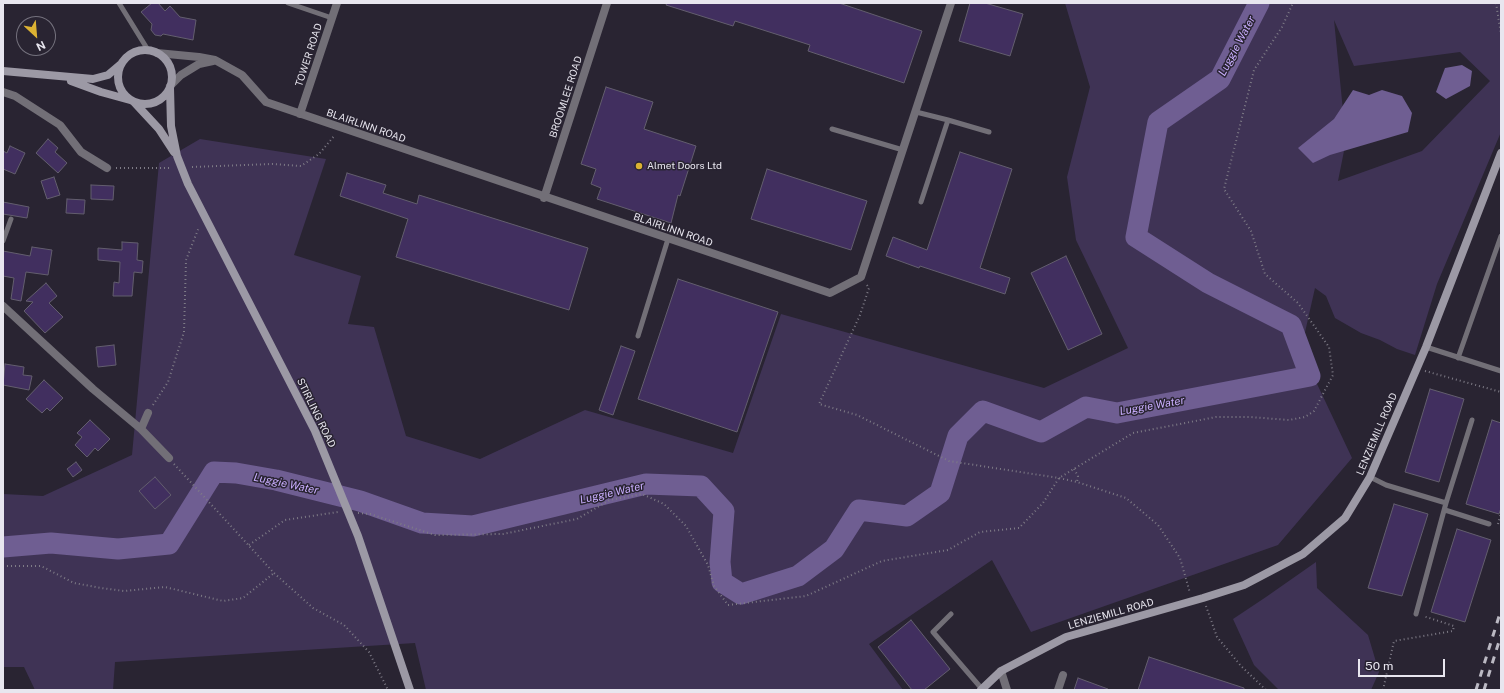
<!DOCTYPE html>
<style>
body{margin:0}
#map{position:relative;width:1504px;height:693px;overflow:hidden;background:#292432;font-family:"Public Sans",sans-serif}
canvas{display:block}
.frame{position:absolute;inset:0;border:4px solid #e8e6ef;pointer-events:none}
.north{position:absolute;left:16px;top:16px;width:40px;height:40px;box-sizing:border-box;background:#292432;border:1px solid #75727e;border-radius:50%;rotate:154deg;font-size:11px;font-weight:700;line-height:16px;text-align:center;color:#e8e6ef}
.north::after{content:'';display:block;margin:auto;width:14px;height:18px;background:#dcb233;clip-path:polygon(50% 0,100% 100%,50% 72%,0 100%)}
.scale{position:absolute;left:1358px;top:659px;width:87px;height:18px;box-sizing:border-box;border:2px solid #e8e6ef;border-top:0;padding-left:5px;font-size:12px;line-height:14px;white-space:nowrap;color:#e8e6ef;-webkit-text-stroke:3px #292432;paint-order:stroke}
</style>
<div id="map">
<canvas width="1504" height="693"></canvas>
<div class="frame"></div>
<div class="north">N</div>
<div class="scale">50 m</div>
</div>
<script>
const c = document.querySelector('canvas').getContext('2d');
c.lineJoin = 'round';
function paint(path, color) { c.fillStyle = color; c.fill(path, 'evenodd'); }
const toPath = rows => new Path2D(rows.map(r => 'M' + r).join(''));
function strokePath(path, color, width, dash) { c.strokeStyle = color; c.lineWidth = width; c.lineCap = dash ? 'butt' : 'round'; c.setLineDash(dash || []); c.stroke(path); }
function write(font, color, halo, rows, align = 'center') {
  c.font = font + ' "Public Sans",sans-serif'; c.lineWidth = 3; c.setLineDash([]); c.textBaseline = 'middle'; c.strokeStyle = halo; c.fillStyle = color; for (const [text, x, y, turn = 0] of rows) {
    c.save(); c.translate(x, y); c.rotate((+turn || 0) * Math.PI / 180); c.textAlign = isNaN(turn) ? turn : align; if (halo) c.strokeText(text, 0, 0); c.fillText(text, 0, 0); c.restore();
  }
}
paint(toPath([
 [1065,3,1501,3,1501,132,1437,284,1415,355,1397,349,1380,340,1361,333,1335,318,1326,296,1315,288,1301,350,1352,458,1278,545,1031,632,992,560,869,644,903,690,426,690,415,643,115,662,113,690,35,690,24,667,3,667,3,494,43,496,132,455,159,163,200,139,326,159,294,255,361,276,348,324,374,327,406,436,480,459,585,410,733,453,781,314,1044,388,1128,348,1076,240,1067,177,1090,87],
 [1334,20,1354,66,1460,52,1490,81,1422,151,1338,181,1346,141],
 [1316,562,1317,588,1368,635,1379,672,1371,690,1279,690,1254,665,1233,619,1266,597]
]), '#3f3355');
paint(toPath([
 [1462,65,1472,71,1470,86,1446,99,1436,92,1445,68],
 [1353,90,1369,95,1382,90,1402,96,1412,113,1408,132,1330,155,1313,163,1298,148,1334,119]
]), '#6f5e92');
strokePath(toPath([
 [3,547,51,543,118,549,169,544,214,472,236,473,276,480,360,501,422,523,473,526,646,484,701,486,724,511,720,562,722,582,741,594,798,576,834,549,859,510,907,516,940,493,958,436,983,411,1041,432,1086,407,1117,413,1310,376,1291,325,1208,283,1136,237,1158,122,1220,79,1259,3]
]), '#6f5e92', 21);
const building = toPath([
 [152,3,158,3,165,11,170,6,180,17,196,20,193,40,163,34,161,36,155,35,151,30,152,24,141,12,152,3],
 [667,3,839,3,922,31,904,83,808,51,810,45,735,21,733,26,666,5,667,3],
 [970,3,985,3,1023,14,1010,56,959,41,970,3],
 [606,87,653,102,644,129,696,146,680,196,678,195,671,223,597,199,601,188,591,184,596,169,581,164,606,87],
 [48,139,58,148,55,152,67,163,58,173,36,153,48,139],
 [10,146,25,153,15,174,3,169,3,151,7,153,10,146],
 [960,152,1012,169,980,268,1010,278,1005,294,920,266,919,268,886,256,893,237,927,250,960,152],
 [767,169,867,201,851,250,751,219,767,169],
 [347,173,386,185,383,193,417,204,419,195,588,248,569,310,396,257,408,219,340,196,347,173],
 [54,177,60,195,47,199,41,181,54,177],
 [91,185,114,186,113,200,91,199,91,185],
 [67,199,85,200,84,214,66,213,67,199],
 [3,202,29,207,27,218,3,214,3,202],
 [122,242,138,243,137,260,143,261,142,273,134,272,132,296,113,296,114,282,119,283,120,262,98,260,98,248,122,250,122,242],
 [32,247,52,250,48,275,26,272,21,301,11,299,14,278,3,276,3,251,30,256,32,247],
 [1066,256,1102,334,1068,350,1031,273,1066,256],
 [678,279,778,312,737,432,638,399,678,279],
 [46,283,57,296,49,303,63,317,45,333,24,311,33,302,26,301,46,283],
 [114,345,116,365,98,367,96,347,114,345],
 [621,346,635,351,613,415,599,410,621,346],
 [5,364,24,367,23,375,32,376,29,390,3,385,5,364],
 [44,380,63,398,50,411,47,408,42,413,26,399,44,380],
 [1430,389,1464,399,1439,482,1405,472,1430,389],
 [90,420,110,439,98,451,95,448,87,457,75,445,82,437,77,433,90,420],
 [1492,420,1501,423,1501,508,1499,514,1466,504,1492,420],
 [76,462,82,470,73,477,67,469,76,462],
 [155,477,171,495,155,509,139,491,155,477],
 [1394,504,1428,514,1402,596,1368,588,1394,504],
 [1457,529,1491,540,1465,622,1431,612,1457,529],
 [911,620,950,669,924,690,912,690,878,647,911,620],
 [1149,657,1244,688,1244,690,1138,690,1149,657],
 [1078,678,1108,689,1107,690,1074,690,1078,678]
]);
paint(building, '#412f5f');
strokePath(building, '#635e6e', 1);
strokePath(toPath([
 [1496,3,1501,34],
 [1501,68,1501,69],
 [192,167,272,164,301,166,319,154,335,135],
 [116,168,172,168],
 [867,285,869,288,860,315,819,404,857,415,949,461,1059,478,1077,482,1126,498,1158,525,1180,558,1190,593],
 [1425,371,1501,392],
 [153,405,168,382,184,332,186,260,199,227],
 [174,464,274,573,313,608,344,625,369,652,388,690],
 [1074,469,1078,476,1077,482],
 [358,513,370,514,435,535,503,534,577,519,610,500,642,494,664,504,686,526,708,565,714,586,728,605,806,596,882,561,948,550,980,532,1019,528,1043,503,1059,478,1133,433,1216,417,1250,417,1289,420,1305,417,1314,411,1333,375,1329,347,1298,303,1265,274,1251,231,1224,189,1254,70,1282,27,1293,3],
 [1498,524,1501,513],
 [249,545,285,520,338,512],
 [3,566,41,566,74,583,101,588,124,591,165,587,223,601,243,598,274,573],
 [1206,606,1217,637,1241,666,1266,690],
 [1383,690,1394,641,1453,631,1454,626,1423,616]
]), '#7e7b86', 2, [1, 3]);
strokePath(toPath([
 [119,3,148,50],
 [288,3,332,18],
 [916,112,948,120,989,132],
 [832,129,903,150],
 [921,202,948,120],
 [3,241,11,219],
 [638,336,668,239],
 [1426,347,1501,371],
 [1458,358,1501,236],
 [1370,477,1386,485,1446,503],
 [1445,510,1489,524],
 [951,614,933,632,982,689],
 [1416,614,1446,503,1472,420]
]), '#726f77', 5);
strokePath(toPath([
 [157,53,199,57,215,60,242,75,266,102,830,293,861,277,951,3],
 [170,86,181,75,199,64,213,61],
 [3,92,15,96,60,125,81,152,107,168],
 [300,114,337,3],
 [544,198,607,3],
 [3,306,93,389,141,429,169,458],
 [141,429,148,413],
 [1001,671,1007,690],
 [1058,690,1063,675]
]), '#726f77', 8);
strokePath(toPath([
 '118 77a27 27 0 1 1 54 0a27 27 0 1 1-54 0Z',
 [3,71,93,79,108,75,121,64],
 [71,81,101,92,130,100],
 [170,88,171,126,177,156,188,184,315,431,358,536,410,690],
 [134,102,159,129,174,152],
 [981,690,1001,671,1066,637,1203,598,1244,585,1303,554,1345,518,1370,477,1426,347,1501,153]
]), '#9c99a5', 8);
strokePath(toPath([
 [1476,690,1501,610],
 [1484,690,1501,635]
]), '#bbb9c3', 3, [7, 7]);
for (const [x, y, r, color] of [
 [639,166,4,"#dcb233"]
]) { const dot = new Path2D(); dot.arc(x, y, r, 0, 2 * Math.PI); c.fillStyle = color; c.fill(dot); strokePath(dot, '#292432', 1.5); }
write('10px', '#e8e6ef', '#292432', [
 ["TOWER ROAD",309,55,-72],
 ["BROOMLEE ROAD",566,97,-72],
 ["BLAIRLINN ROAD",366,126,19],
 ["BLAIRLINN ROAD",673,230,19],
 ["STIRLING ROAD",316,413,64],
 ["LENZIEMILL ROAD",1377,434,-67],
 ["LENZIEMILL ROAD",1111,614,-16]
]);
write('10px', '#e8e6ef', '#292432', [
 ["Almet Doors Ltd",647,166]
], 'left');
write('italic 11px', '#caafff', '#292432', [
 ["Luggie Water",1237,46,-62],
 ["Luggie Water",1152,406,-10],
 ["Luggie Water",286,484,12],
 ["Luggie Water",612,493,-13]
]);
</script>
